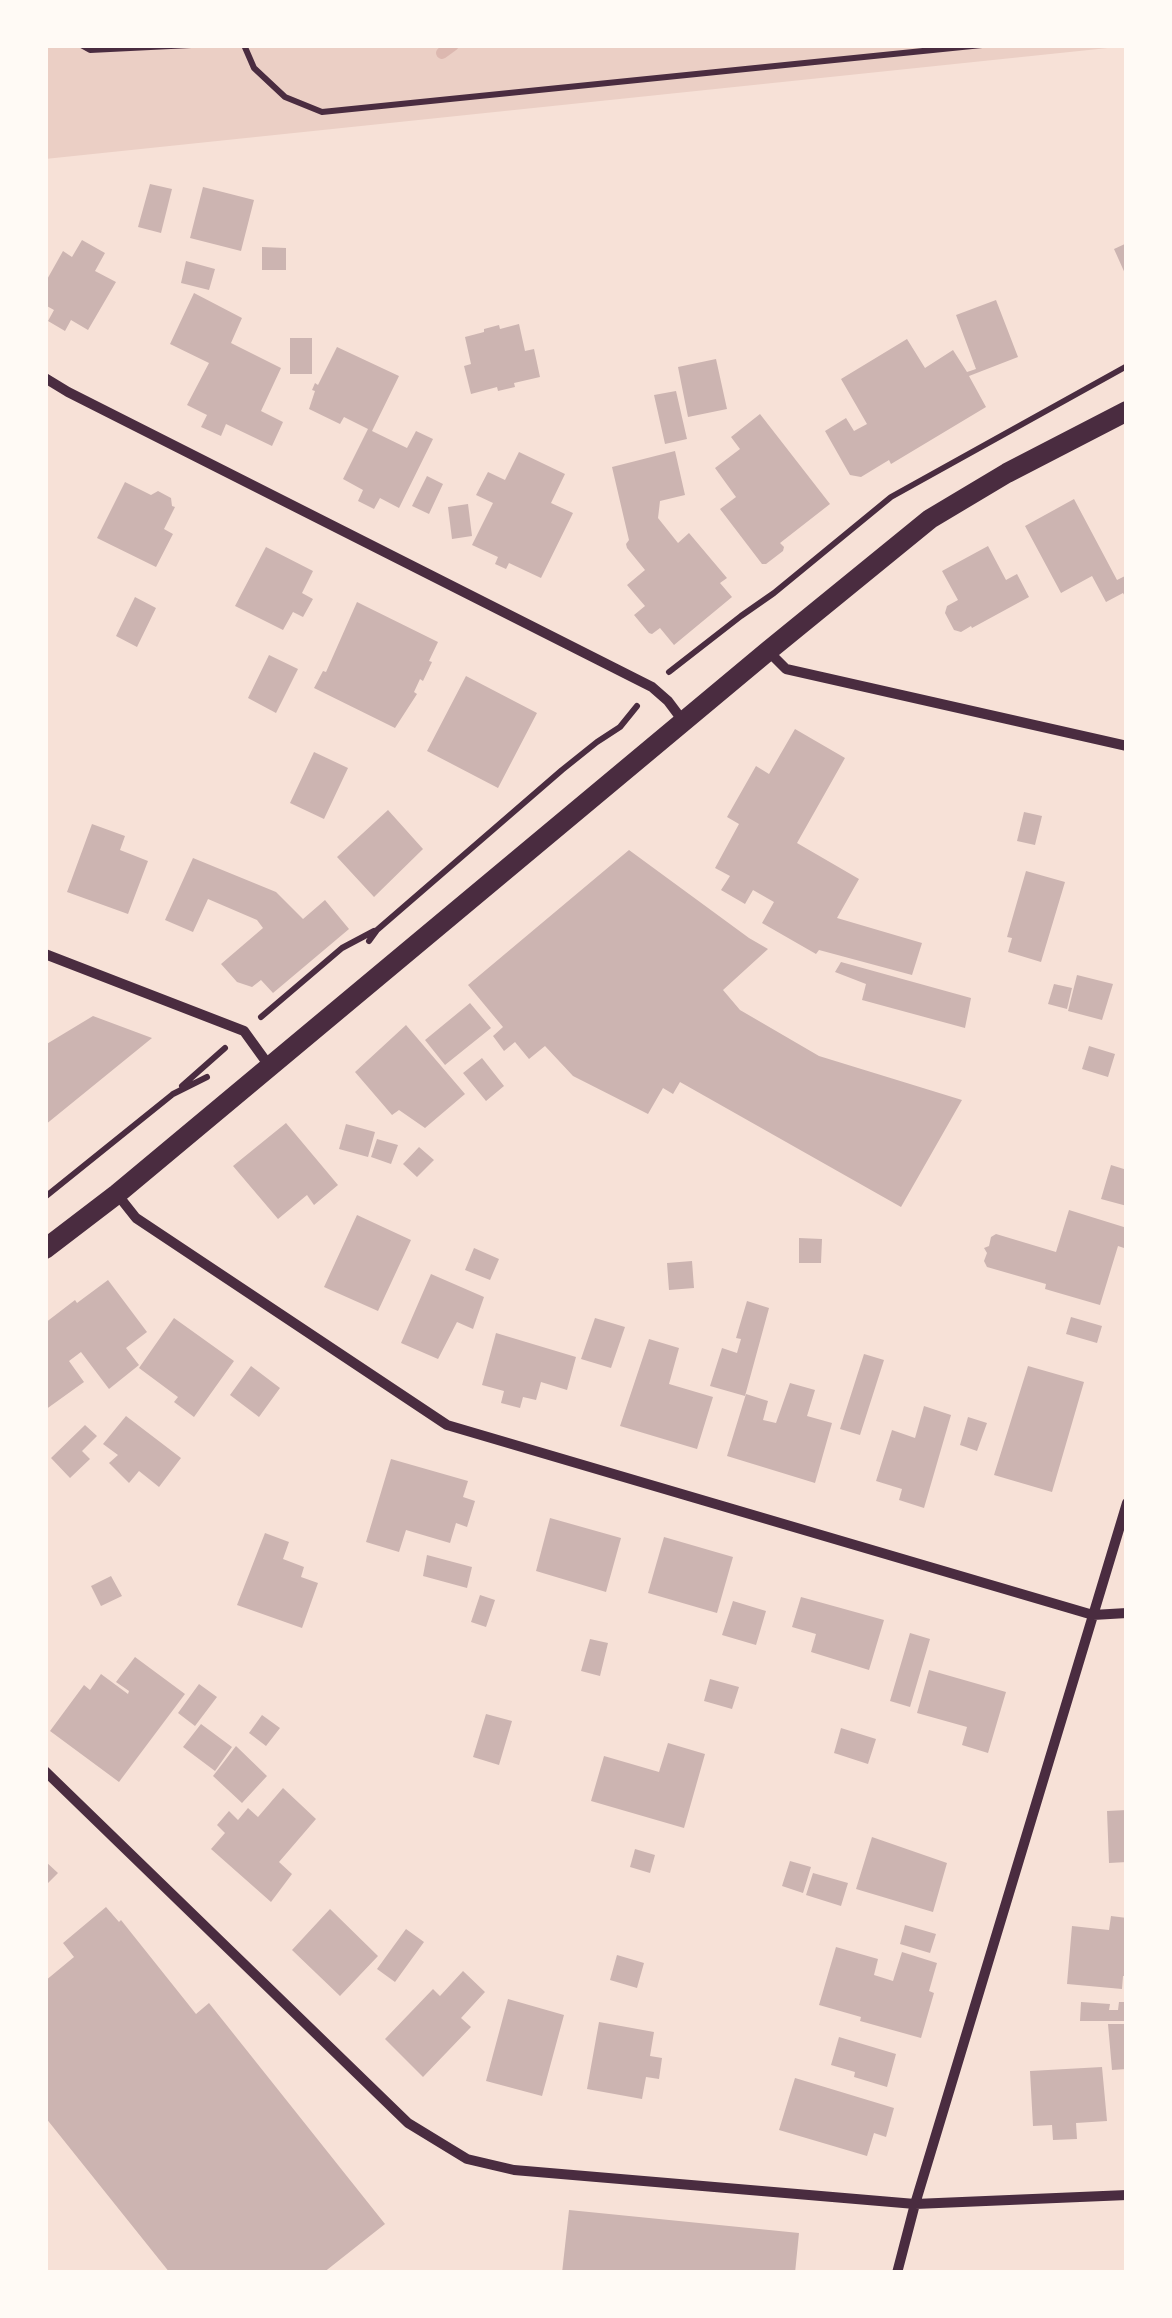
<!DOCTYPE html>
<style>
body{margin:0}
#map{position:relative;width:1172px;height:2318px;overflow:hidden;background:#f7e1d7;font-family:"Open Sans",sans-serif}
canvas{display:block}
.frame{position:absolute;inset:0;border:48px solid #fffaf5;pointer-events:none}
</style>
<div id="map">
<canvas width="1172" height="2318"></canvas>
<div class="frame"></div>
</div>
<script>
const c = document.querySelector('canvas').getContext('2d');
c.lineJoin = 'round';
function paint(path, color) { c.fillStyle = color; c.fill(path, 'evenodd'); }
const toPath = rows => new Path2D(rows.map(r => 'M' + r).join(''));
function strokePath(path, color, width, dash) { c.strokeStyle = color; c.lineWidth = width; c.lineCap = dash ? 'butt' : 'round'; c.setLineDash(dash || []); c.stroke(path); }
paint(toPath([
 [45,45,1127,45,1127,46,45,159]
]), '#ebcfc5');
strokePath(toPath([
 [442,53,453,45]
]), '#dcb8b0', 12);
paint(toPath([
 [150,184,172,189,161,233,138,227],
 [203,187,254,200,241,251,190,238],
 [82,240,105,253,95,271,116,282,88,330,71,320,65,331,48,321,54,310,45,305,45,283,63,251,72,257],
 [1127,243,1127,278,1114,249],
 [262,247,286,248,286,270,262,270],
 [186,261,215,269,209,290,181,283],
 [194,293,242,318,231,343,281,368,261,411,283,422,272,446,226,424,221,436,201,427,207,415,187,405,209,363,170,344],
 [996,300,1018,357,969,376,986,407,891,464,889,460,861,477,850,475,825,431,846,418,854,431,867,424,841,379,907,339,925,368,953,350,967,372,976,369,956,315],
 [519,324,525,351,534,349,540,377,514,383,515,387,498,391,497,387,471,394,464,366,471,364,465,337,484,332,484,329,499,325,500,329],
 [290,338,312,338,312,374,290,374],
 [337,347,399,376,372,431,407,448,416,431,433,439,399,508,380,498,374,509,358,501,363,490,343,479,368,429,344,417,340,424,309,409,315,391,312,390,315,383,318,385],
 [716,359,727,409,688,417,678,367],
 [676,391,687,439,665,444,654,395],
 [760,414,830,504,780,543,784,547,783,551,766,564,762,564,720,509,736,497,715,468,740,449,731,437],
 [675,451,685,495,660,501,658,518,678,543,689,533,727,578,720,583,732,597,674,645,660,628,652,634,649,633,634,615,645,606,627,585,645,570,627,548,626,544,629,540,612,467],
 [519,452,565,474,551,503,573,513,541,578,509,563,506,569,495,564,498,557,472,545,493,503,476,495,488,472,505,480],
 [427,476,443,484,429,514,412,506],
 [125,482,151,495,158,491,171,498,172,506,175,507,164,529,173,534,156,567,97,538],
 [1074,499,1117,580,1127,575,1127,600,1123,593,1106,602,1092,576,1061,593,1025,526],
 [468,504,472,536,452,539,448,507],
 [988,546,1006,580,1017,574,1029,597,972,628,971,626,961,632,954,630,945,613,947,606,958,600,942,571],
 [266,547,313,571,302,593,313,599,303,617,293,612,283,630,235,606],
 [135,597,156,608,137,647,116,636],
 [357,602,438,642,429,661,432,662,423,681,420,679,414,692,417,694,395,728,314,688,323,671,326,672],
 [269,655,298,669,276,713,248,698],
 [466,676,537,713,498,788,427,751],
 [795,729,845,758,797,843,859,879,837,918,922,943,912,975,819,950,816,954,762,923,774,902,753,890,745,904,721,890,730,876,715,868,739,824,727,817,756,766,769,774],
 [314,752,348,768,324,819,290,803],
 [388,810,423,849,374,897,337,857],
 [1024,812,1042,816,1035,845,1017,841],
 [92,824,125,836,120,850,148,861,128,914,67,892],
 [629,850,749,938,768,949,723,990,740,1010,819,1056,962,1100,901,1207,680,1082,673,1094,663,1088,648,1114,573,1076,545,1046,529,1059,515,1042,504,1051,493,1036,503,1027,468,985],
 [193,858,276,892,303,919,325,900,349,929,273,993,261,980,252,987,237,982,221,964,263,928,257,920,208,899,193,932,165,920],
 [1026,871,1065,882,1041,962,1008,952,1012,938,1007,937],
 [841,962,971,998,965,1028,862,1000,866,984,835,972],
 [1077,975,1113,984,1102,1020,1068,1011],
 [1054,984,1072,988,1067,1009,1048,1004],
 [470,1003,491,1028,445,1065,425,1040],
 [93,1016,152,1038,45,1125,45,1045],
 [406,1025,465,1094,425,1128,399,1110,392,1115,355,1072],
 [1089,1046,1115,1054,1108,1077,1082,1069],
 [482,1058,504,1086,486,1101,463,1073],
 [286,1123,338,1185,314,1205,307,1195,278,1219,233,1166],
 [346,1124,375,1132,368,1157,339,1149],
 [377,1139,398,1145,391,1164,371,1157],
 [419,1147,434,1160,417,1177,403,1164],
 [1111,1165,1127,1170,1127,1206,1101,1199],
 [1069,1210,1127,1228,1124,1248,1118,1246,1100,1305,1045,1289,1046,1284,987,1267,984,1261,987,1253,984,1248,989,1246,991,1237,996,1234,1056,1252],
 [357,1215,411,1240,378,1311,324,1287],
 [799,1238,822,1239,821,1263,799,1263],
 [474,1248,499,1259,490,1280,465,1270],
 [692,1261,694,1288,669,1290,667,1263],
 [431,1274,484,1297,473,1329,457,1322,438,1359,401,1343],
 [108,1280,147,1332,126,1348,139,1365,109,1389,81,1352,69,1361,84,1382,45,1410,45,1323,75,1300,77,1303],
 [747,1301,769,1308,745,1396,710,1386,722,1348,737,1353,741,1339,736,1338],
 [1071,1317,1102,1326,1097,1343,1066,1334],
 [174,1318,234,1361,194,1417,174,1402,178,1397,139,1368],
 [595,1318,625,1327,611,1368,581,1359],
 [496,1333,576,1357,567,1390,541,1382,536,1400,523,1397,520,1408,501,1403,504,1391,482,1385],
 [649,1339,679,1348,669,1384,713,1397,697,1449,620,1426],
 [864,1354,884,1360,860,1435,840,1429],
 [251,1366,280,1388,259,1417,230,1395],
 [1028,1366,1084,1382,1052,1492,994,1475],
 [790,1383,815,1390,807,1416,832,1423,815,1483,727,1456,746,1394,768,1401,763,1420,776,1423],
 [924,1406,951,1415,924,1508,899,1500,902,1489,876,1481,892,1430,915,1438],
 [126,1416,181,1458,159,1487,139,1471,129,1483,109,1463,118,1455,103,1444],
 [968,1417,987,1423,977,1451,960,1445],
 [85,1425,97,1436,82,1451,90,1459,70,1478,51,1458],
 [391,1459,468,1481,463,1497,475,1501,467,1527,456,1523,450,1543,406,1530,399,1552,366,1542],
 [550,1518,621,1538,606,1592,536,1571],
 [265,1533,289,1542,283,1559,304,1567,301,1577,318,1583,302,1628,237,1605],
 [664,1537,733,1557,717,1613,648,1593],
 [427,1555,472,1567,467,1588,423,1576],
 [111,1576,122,1596,101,1606,91,1586],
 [480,1595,495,1600,486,1627,471,1622],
 [801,1597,884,1620,869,1670,811,1652,816,1634,792,1627],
 [733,1601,766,1611,756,1645,722,1635],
 [910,1633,930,1639,910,1707,890,1701],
 [590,1639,608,1643,600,1676,581,1671],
 [135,1657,185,1694,119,1782,50,1731,84,1685,90,1690,101,1674,128,1694,129,1691,116,1682],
 [929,1670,1006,1692,988,1753,962,1745,967,1727,917,1713],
 [710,1679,739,1687,732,1709,704,1701],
 [199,1684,217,1697,195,1726,178,1713],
 [486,1714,512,1721,499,1765,473,1757],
 [262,1715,280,1728,266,1746,249,1733],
 [201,1724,232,1747,215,1771,183,1747],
 [841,1728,876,1739,868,1764,834,1753],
 [668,1743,705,1754,684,1828,591,1801,604,1756,659,1772],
 [236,1746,267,1776,242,1803,213,1776],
 [283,1788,316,1819,279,1862,292,1874,271,1902,211,1849,225,1833,217,1825,229,1811,238,1820,248,1808,258,1817],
 [1127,1810,1127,1862,1109,1863,1107,1811],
 [872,1837,947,1863,933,1912,856,1889],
 [635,1849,655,1855,650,1873,630,1867],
 [45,1861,58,1873,45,1886],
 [790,1861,811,1867,803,1893,782,1886],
 [813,1873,848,1883,841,1906,806,1895],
 [106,1907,119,1922,121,1920,196,2014,209,2003,385,2224,323,2273,170,2273,45,2117,45,1981,74,1957,63,1943],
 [330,1909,378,1956,340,1996,292,1950],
 [1111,1916,1127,1918,1127,1976,1123,1976,1122,1989,1067,1984,1072,1926,1109,1930],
 [905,1925,936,1934,930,1953,900,1944],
 [406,1929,424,1942,395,1982,377,1969],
 [836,1947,878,1959,874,1975,893,1981,902,1952,937,1963,929,1991,934,1993,921,2038,860,2021,861,2017,819,2005],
 [617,1955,644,1963,637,1988,610,1980],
 [463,1971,485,1992,461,2018,471,2027,423,2077,385,2039,433,1989,440,1996],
 [508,1999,564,2015,542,2096,486,2081],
 [1081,2002,1110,2004,1109,2010,1118,2010,1119,2002,1127,2002,1127,2021,1080,2021],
 [599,2022,654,2032,650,2056,662,2058,659,2079,646,2077,642,2099,587,2089],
 [1108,2024,1127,2024,1127,2069,1112,2070],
 [839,2037,896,2054,887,2087,854,2077,855,2072,831,2065],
 [1102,2067,1107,2121,1076,2123,1077,2139,1053,2140,1052,2125,1033,2126,1030,2071],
 [795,2078,894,2108,886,2137,874,2133,867,2156,779,2130],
 [569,2210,799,2233,795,2273,562,2273]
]), '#ccb4b1');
strokePath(toPath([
 [81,45,90,50,191,45],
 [244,45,254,68,285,97,322,112,982,45],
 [669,672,741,616,774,593,891,497,1127,366],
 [369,941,377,930,562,770,597,742,620,727,637,706],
 [261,1017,342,948,374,931],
 [182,1086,225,1048],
 [173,1094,207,1077],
 [45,1197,173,1094]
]), '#4a2c40', 6);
strokePath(toPath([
 [45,378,68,392,652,687,668,701,683,721],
 [769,652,786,669,1127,746],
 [45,954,244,1031,270,1067],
 [117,1194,136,1218,447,1425,1093,1615,1127,1613],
 [45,1771,408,2123,467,2159,514,2170,915,2204,1127,2195],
 [897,2273,915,2204,1127,1503]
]), '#4a2c40', 10);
strokePath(toPath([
 [45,1249,117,1194,768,651,930,519,1007,473,1127,411]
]), '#4a2c40', 20);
</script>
